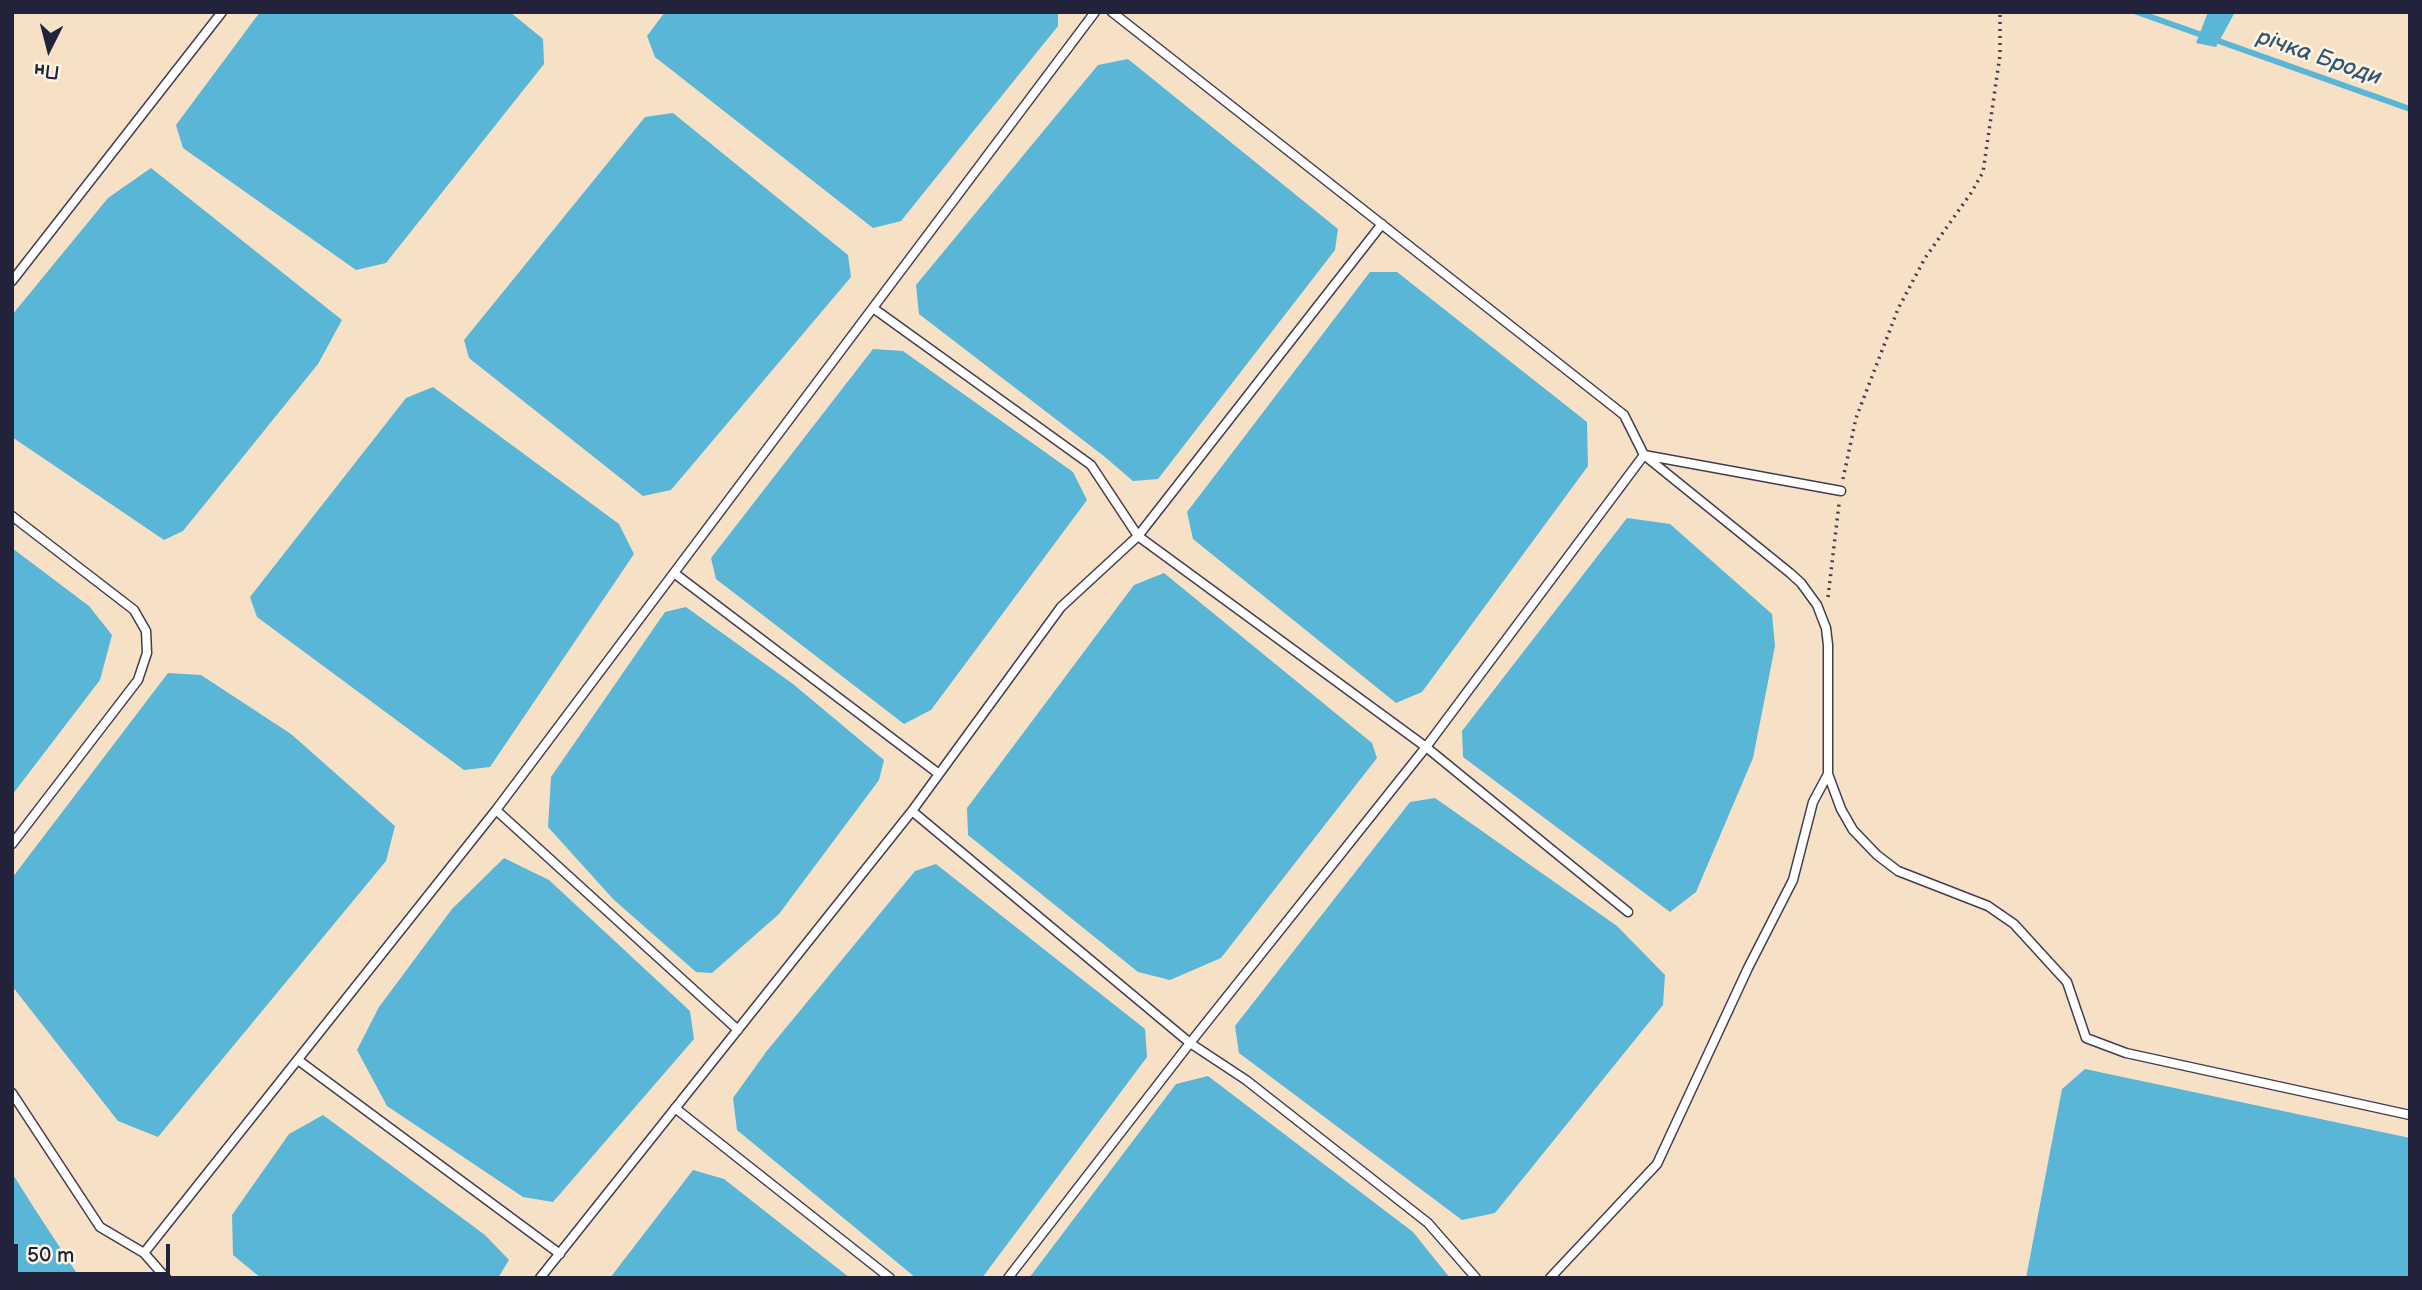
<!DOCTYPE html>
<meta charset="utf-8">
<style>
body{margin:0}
#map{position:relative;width:2422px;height:1290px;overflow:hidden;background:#f6e0c6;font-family:"Balsamiq Sans",sans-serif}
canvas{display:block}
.frame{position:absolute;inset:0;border:14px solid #22223b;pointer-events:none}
.north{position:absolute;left:14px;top:14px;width:70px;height:70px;-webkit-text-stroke:5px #fcf5e5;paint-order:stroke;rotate:186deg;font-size:19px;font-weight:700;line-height:28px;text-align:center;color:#22223b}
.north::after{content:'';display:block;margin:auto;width:24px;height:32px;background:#22223b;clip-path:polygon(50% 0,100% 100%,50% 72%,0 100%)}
.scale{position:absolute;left:14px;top:1244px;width:156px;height:32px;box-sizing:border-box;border:4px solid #22223b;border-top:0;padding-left:9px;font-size:21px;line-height:24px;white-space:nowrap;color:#22223b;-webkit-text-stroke:5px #fcf5e5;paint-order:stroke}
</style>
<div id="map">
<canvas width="2422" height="1290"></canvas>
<div class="frame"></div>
<div class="north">Пн</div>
<div class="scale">50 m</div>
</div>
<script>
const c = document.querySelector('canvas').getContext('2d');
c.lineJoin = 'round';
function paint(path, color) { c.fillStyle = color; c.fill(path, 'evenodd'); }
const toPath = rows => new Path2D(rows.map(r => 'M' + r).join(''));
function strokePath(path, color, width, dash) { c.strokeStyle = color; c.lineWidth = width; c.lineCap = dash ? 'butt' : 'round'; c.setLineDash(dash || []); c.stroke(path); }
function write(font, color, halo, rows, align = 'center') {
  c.font = font + ' "Balsamiq Sans",sans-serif'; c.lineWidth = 5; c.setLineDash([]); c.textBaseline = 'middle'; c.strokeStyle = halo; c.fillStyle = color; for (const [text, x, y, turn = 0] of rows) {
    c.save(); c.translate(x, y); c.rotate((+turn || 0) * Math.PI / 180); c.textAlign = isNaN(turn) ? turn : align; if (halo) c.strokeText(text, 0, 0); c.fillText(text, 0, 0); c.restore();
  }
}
paint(toPath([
 [260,12,510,12,543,39,544,64,386,263,356,270,183,148,176,125],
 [665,12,1058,12,1058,26,901,221,873,228,655,57,647,36],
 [2208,12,2235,12,2216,47,2196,43],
 [1128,59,1338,229,1335,250,1158,479,1133,481,1105,457,919,314,916,285,1098,65],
 [673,113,848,255,851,277,671,490,643,496,469,358,464,340,645,117],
 [151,168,342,320,318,364,183,531,164,540,12,437,12,315,108,198],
 [1370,272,1397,272,1587,422,1588,466,1422,692,1396,703,1193,539,1187,512],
 [873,349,903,351,1073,472,1087,500,931,710,904,724,716,579,711,558],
 [433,387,619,524,634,554,490,767,464,770,257,617,250,597,406,398],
 [1627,518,1670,524,1772,614,1775,646,1753,758,1696,892,1670,912,1463,757,1462,731],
 [12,548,89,606,112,635,100,680,12,795],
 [1164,573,1372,743,1377,758,1221,958,1170,980,1138,972,968,835,967,808,1134,585],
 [686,607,793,684,884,760,879,780,779,914,712,973,696,972,613,899,548,827,551,777,665,612],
 [168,673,201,675,291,734,395,826,386,861,158,1137,118,1121,12,986,12,878],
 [1435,798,1617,926,1665,975,1663,1005,1495,1213,1462,1220,1239,1053,1235,1026,1410,802],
 [504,858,549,880,690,1011,694,1039,553,1202,523,1197,387,1106,357,1050,379,1007,452,909],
 [936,864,1145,1029,1147,1057,982,1278,916,1278,737,1130,733,1098,766,1052,915,871],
 [2085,1069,2410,1138,2410,1278,2026,1278,2062,1089],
 [1208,1076,1413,1232,1450,1278,1029,1278,1176,1084],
 [323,1115,485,1235,509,1260,498,1278,261,1278,233,1255,232,1215,289,1134],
 [693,1170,724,1179,850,1278,610,1278],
 [12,1173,36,1211,80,1278,12,1278]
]), '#59b6d7');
strokePath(toPath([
 [2137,12,2410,109]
]), '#59b6d7', 6);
const lane = toPath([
 [1112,12,1624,415,1644,455,1841,491],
 [12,281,222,12],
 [873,308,1091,465,1138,536,1426,747,1628,912],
 [12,516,134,610,146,631,147,653,138,680,12,844],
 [674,573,939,774],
 [496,810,738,1030],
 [912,811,1190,1043,1246,1080,1428,1223,1476,1278],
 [298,1060,560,1254],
 [12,1093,100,1227,144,1253,166,1278],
 [675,1108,890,1278],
 [144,1253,496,810,1095,12],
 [540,1278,912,811,1061,607,1138,536,1382,224],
 [1008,1278,1190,1043,1426,747,1644,455,1790,573,1801,583,1817,605,1826,628,1828,645,1828,774,1841,809,1853,830,1877,855,1898,871,1988,906,2014,924,2067,982,2086,1038,2126,1053,2410,1115],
 [1550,1278,1657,1164,1748,968,1793,880,1813,802,1828,774]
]);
strokePath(lane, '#423e50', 11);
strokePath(toPath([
 [1843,479,1856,418,1898,309,1925,258,1971,193,1983,172,2000,55,2000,12],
 [1828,597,1839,504]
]), '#423e50', 3.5, [2, 5]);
strokePath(lane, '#fff', 8);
write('italic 23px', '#355672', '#fcf5e5', [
 ["річка Броди",2319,58,19]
]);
</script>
